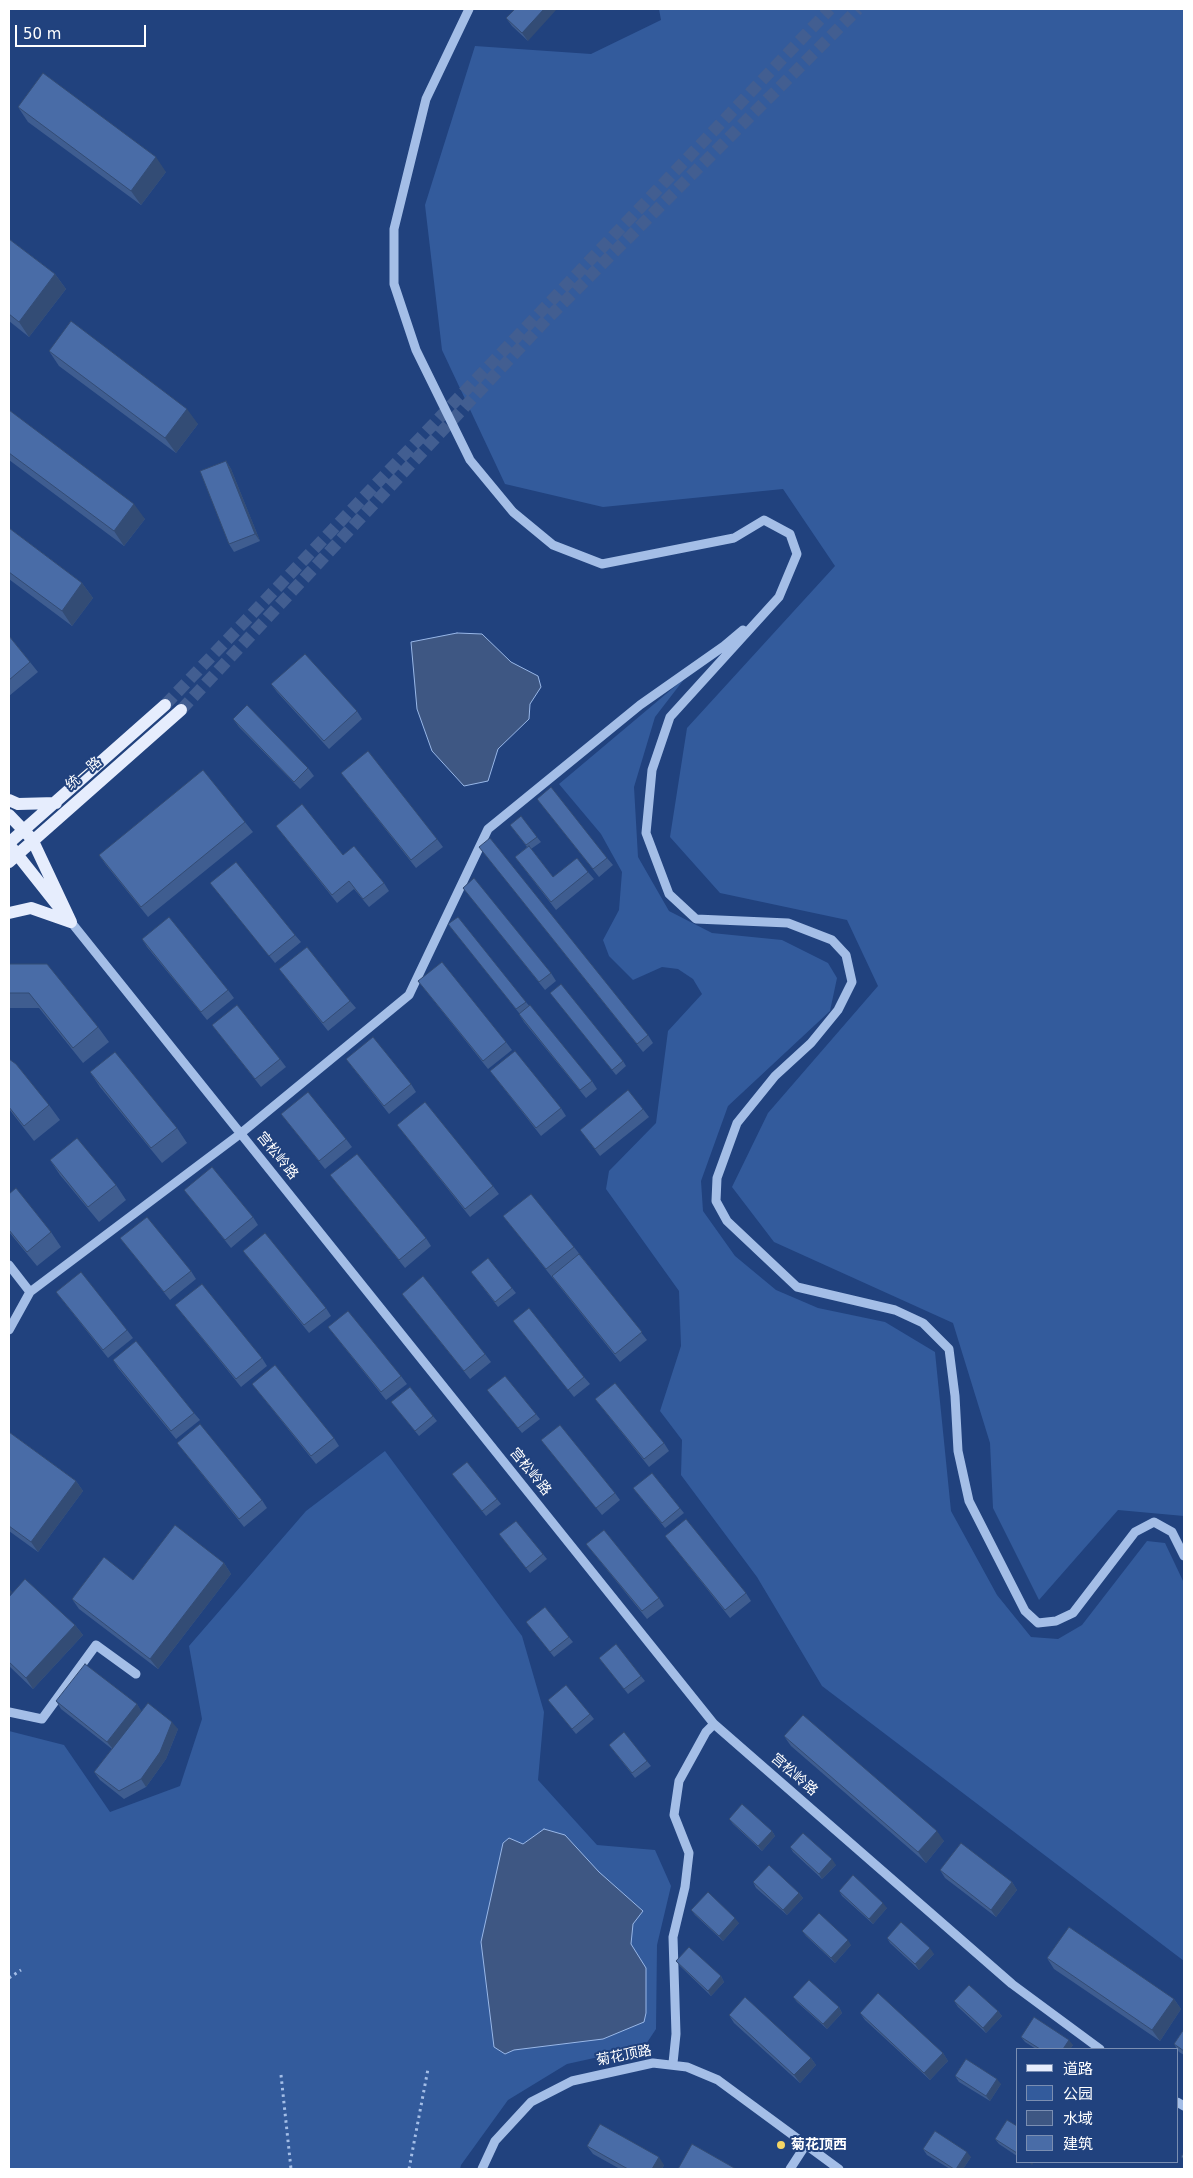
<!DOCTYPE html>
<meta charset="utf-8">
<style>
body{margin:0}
#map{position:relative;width:1193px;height:2178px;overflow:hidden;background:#21427e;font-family:"DejaVu Sans","Noto Sans SC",sans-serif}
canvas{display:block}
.frame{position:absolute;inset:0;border:10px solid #fff;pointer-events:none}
.legend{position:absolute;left:1016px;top:2048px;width:162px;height:115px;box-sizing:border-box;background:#21427e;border:1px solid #7a8eb2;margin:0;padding:6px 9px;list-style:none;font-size:15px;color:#fff}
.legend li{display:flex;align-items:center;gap:10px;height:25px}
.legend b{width:25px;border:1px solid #7a8eb2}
.scale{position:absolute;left:15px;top:25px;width:131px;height:22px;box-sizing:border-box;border:2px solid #fff;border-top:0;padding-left:6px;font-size:15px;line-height:18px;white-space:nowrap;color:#fff;-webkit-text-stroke:4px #21427e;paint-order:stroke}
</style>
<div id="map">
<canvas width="1193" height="2178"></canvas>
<div class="frame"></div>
<ul class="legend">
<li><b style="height:6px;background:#e6edfd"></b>道路</li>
<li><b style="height:14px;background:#335b9c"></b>公园</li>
<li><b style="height:14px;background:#3e5783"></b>水域</li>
<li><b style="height:14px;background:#496ca7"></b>建筑</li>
</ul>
<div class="scale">50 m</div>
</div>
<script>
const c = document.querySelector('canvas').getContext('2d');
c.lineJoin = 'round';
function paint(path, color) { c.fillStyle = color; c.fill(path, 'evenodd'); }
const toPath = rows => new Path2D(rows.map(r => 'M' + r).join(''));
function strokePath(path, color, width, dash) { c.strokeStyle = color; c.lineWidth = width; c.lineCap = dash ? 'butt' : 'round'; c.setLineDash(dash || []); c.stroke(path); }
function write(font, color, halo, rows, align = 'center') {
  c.font = font + ' "DejaVu Sans","Noto Sans SC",sans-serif'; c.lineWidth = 4; c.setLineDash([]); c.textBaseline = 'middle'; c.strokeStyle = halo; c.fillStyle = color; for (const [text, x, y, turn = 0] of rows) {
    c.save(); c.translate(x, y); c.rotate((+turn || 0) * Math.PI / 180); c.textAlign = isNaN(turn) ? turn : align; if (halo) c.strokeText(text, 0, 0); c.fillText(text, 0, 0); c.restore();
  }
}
paint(toPath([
 [659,9,1184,9,1184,1516,1118,1510,1039,1600,993,1508,990,1443,953,1323,774,1242,732,1187,768,1113,878,986,847,920,720,893,670,837,687,728,835,566,783,489,603,507,505,484,442,350,425,205,475,46,591,54,661,20],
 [685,678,655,717,634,787,638,857,669,911,712,933,782,940,828,963,837,978,830,1011,728,1106,701,1181,703,1211,735,1256,776,1290,818,1308,885,1322,935,1352,951,1511,997,1595,1031,1637,1058,1639,1082,1625,1147,1541,1165,1543,1184,1583,1184,1961,822,1686,757,1577,681,1475,682,1440,660,1411,681,1346,679,1291,606,1189,609,1171,656,1123,668,1031,702,994,693,979,678,969,662,967,633,980,609,956,603,940,619,910,622,872,601,834,559,784],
 [385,1451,522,1636,544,1712,538,1780,597,1845,655,1850,671,1886,657,1945,656,2029,644,2047,567,2064,508,2100,461,2165,460,2169,9,2169,9,1731,64,1745,110,1812,180,1786,202,1719,189,1646,306,1511]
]), '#335b9c');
const water = toPath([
 [457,633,482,634,511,662,538,676,541,687,530,704,529,719,498,749,488,781,464,786,432,751,417,709,411,642,457,633],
 [544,1829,565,1835,599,1872,643,1911,633,1924,631,1944,646,1968,646,2013,644,2022,603,2039,514,2050,505,2054,494,2047,481,1942,503,1843,509,1838,523,1844,544,1829]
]);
paint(water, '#3e5783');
strokePath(water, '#98b7e8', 1);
strokePath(toPath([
 [165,705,830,9],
 [181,710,546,320,858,9]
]), '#425e91', 12, [12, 6]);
strokePath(toPath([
 [9,1978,21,1970],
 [281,2075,291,2169],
 [409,2169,428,2069]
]), '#a4bee7', 3, [2.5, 4]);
strokePath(toPath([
 [469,9,426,99,394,229,394,284,416,350,470,460,513,512,553,545,602,564,734,538,764,520,790,534,797,554,779,597,670,717,652,770,646,833,669,894,696,919,788,923,832,940,846,955,852,982,838,1010,811,1043,775,1076,737,1123,717,1178,716,1201,727,1221,797,1287,895,1310,923,1323,949,1349,955,1396,958,1451,969,1501,1025,1611,1038,1623,1056,1621,1073,1613,1135,1532,1154,1522,1172,1532,1184,1556],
 [71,922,714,1724,1012,1984,1100,2049],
 [9,1265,30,1292],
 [9,1330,30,1292,240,1134,409,995,488,829,640,705,724,646,743,630],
 [9,1712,42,1719,96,1645,136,1674],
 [673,2063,676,2034,673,1937,685,1887,689,1853,674,1815,679,1781,706,1732,714,1724],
 [1177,2102,1184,2106],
 [482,2169,495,2141,531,2102,572,2081,653,2063,687,2067,718,2080,839,2169],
 [790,2169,805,2146]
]), '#a4bee7', 9);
strokePath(toPath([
 [9,800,18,804,56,803],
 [9,815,32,839,71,922],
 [9,843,165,705],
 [12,848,58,906],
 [9,862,181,710],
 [9,913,31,908,71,922]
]), '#e6edfd', 12);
paint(toPath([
 [515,9,528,41,512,26,506,18],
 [18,107,166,172,141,205,28,122],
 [9,239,55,274,66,289,29,337,9,321],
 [49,351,198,424,176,453,59,366],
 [9,410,145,519,124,546,9,460],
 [226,461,231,469,260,541,234,552,229,544],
 [9,528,82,583,93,598,72,626,9,579],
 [9,636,30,662,38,672,9,696],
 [271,684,357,711,362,719,329,749,277,692],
 [233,719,308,768,314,776,300,789,239,727],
 [341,773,437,839,443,847,416,868],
 [537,799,607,858,613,865,599,877],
 [245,822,253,832,148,917,106,865,99,855],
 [510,825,537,837,541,842,531,849,553,877,588,872,594,879,556,910,515,857,527,847],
 [276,826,343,855,384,883,389,891,369,907,354,889,337,903],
 [479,847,648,1035,653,1043,643,1052],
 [210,883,295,935,301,942,275,963],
 [463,888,551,973,556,981,545,990],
 [448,924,526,1002,592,1081,597,1089,586,1098,524,1022,519,1014,519,1013],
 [142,939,228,990,234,998,207,1020,147,947],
 [9,964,98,1027,109,1042,83,1063,39,1008,9,1008],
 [279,969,350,1001,356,1008,328,1031],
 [418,981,506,1042,512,1050,488,1069],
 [550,993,623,1061,626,1066,616,1075],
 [212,1025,280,1059,286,1067,261,1087],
 [9,1059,49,1105,60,1120,34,1141,9,1109],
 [346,1059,411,1084,416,1092,389,1114],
 [490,1071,561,1108,566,1116,541,1136],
 [90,1072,177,1128,187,1143,162,1163,100,1087],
 [643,1109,649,1117,600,1156,580,1130],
 [281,1114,346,1139,352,1147,325,1169],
 [397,1125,493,1186,499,1194,470,1217],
 [50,1160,116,1185,126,1200,99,1222,60,1175],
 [330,1175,426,1238,431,1246,405,1268],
 [184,1190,253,1217,258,1225,231,1248],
 [9,1194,51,1232,61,1247,37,1266,9,1232],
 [503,1216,574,1247,647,1340,620,1362],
 [120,1238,191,1271,196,1279,170,1300],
 [243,1251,326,1308,331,1316,309,1333],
 [471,1272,512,1288,516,1293,498,1307],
 [56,1292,127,1330,133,1338,108,1358],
 [402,1294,485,1354,491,1362,470,1379],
 [175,1305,262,1358,267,1366,241,1387],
 [513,1321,584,1377,590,1384,574,1397],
 [328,1327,401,1376,407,1384,386,1400],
 [113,1360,194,1413,200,1420,176,1439,118,1368],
 [252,1384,334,1438,339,1446,316,1464],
 [487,1390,536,1414,540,1419,522,1433],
 [595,1399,664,1443,669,1451,649,1467],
 [391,1402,433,1416,437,1421,419,1436],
 [9,1432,76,1481,83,1491,38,1552,9,1531],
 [541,1440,615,1493,620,1500,602,1515],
 [177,1443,262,1500,267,1508,244,1527],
 [452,1474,497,1499,501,1504,486,1516],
 [633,1488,680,1508,684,1513,665,1528],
 [499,1534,543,1554,547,1559,530,1573],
 [665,1536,746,1593,751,1601,730,1618],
 [586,1544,659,1598,664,1606,647,1619],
 [224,1563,231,1574,158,1669,79,1609,72,1599],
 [9,1597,75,1625,83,1635,33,1689,9,1666],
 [526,1622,569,1637,573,1642,554,1657],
 [599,1658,641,1676,645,1681,628,1694],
 [548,1700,590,1714,594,1719,576,1734],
 [56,1701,137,1704,141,1711,178,1729,166,1759,146,1787,124,1799,100,1780,94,1772,112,1749,61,1709],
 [784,1736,944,1841,926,1863,791,1746],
 [609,1745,647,1761,651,1766,635,1778],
 [729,1819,772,1831,775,1836,762,1851,733,1824],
 [790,1847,836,1865,822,1879,793,1852],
 [940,1870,1012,1882,1017,1890,996,1917,945,1878],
 [753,1882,799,1893,803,1898,787,1915,756,1888],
 [839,1891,887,1908,873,1924,842,1896],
 [691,1910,739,1923,723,1941,695,1915],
 [802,1931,851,1945,835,1963,806,1936],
 [887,1938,934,1954,919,1970,890,1943],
 [1047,1958,1174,1999,1181,2009,1160,2041,1054,1969],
 [676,1961,721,1976,724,1982,711,1996,680,1966],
 [793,1997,839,2007,842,2013,827,2029,797,2002],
 [954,2001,998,2011,1002,2016,986,2033,958,2007],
 [860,2013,943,2053,948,2061,930,2080,865,2020],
 [729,2015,811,2058,816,2065,800,2083,734,2023],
 [1184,2029,1184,2055,1179,2052,1174,2044],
 [1021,2037,1073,2045,1070,2049,1036,2049,1025,2042],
 [955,2076,1001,2084,990,2101,959,2082],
 [1017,2126,1017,2156,999,2144,995,2139],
 [587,2146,664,2165,662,2169,620,2169,593,2154],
 [923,2149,971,2157,963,2169,950,2169,927,2155]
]), '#3f5d90');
paint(toPath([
 [544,9,557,9,528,41,522,33],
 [156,157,166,172,141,205,131,191],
 [55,274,66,289,29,337,19,322],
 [187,409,198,424,176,453,165,438],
 [226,461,231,469,260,541,255,534],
 [134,504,145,519,124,546,114,531],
 [82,583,93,598,72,626,62,611],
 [76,1481,83,1491,38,1552,31,1542],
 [224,1563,231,1574,158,1669,150,1659],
 [9,1588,12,1592,9,1596],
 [75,1625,83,1635,33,1689,26,1678],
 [137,1704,142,1712,113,1749,107,1742],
 [172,1722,178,1729,166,1759,146,1787,141,1779],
 [772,1831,775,1836,762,1851,758,1846],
 [937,1831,944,1841,926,1863,918,1852],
 [832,1859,836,1865,822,1879,819,1874],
 [1012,1882,1017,1890,996,1917,991,1910],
 [799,1893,803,1898,787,1915,783,1910],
 [883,1903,887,1908,873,1924,869,1919],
 [735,1918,739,1923,723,1941,719,1936],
 [848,1940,851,1945,835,1963,831,1958],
 [930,1948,934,1954,919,1970,915,1964],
 [721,1976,724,1982,711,1996,708,1991],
 [1174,1999,1181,2009,1160,2041,1152,2030],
 [839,2007,842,2013,827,2029,823,2024],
 [998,2011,1002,2016,986,2033,983,2028],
 [1069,2040,1073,2045,1070,2049,1063,2049],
 [943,2053,948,2061,930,2080,924,2073],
 [811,2058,816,2065,800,2083,794,2075],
 [997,2079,1001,2084,990,2101,986,2096],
 [967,2152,971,2157,963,2169,956,2169],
 [659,2157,664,2165,662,2169,652,2169],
 [1029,2162,1034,2162,1032,2165]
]), '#334c75');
const building = toPath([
 [515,9,544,9,522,33,506,18,515,9],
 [43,73,156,157,131,191,18,107,43,73],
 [9,239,55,274,19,322,9,314,9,239],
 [71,321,187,409,165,438,49,351,71,321],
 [9,410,134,504,114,531,9,453,9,410],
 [226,461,255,534,229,544,200,471,226,461],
 [9,528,82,583,62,611,9,572,9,528],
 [9,636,30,662,9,680,9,636],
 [305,654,357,711,324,741,271,684,305,654],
 [247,705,308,768,294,782,233,719,247,705],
 [368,751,437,839,411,860,341,773,368,751],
 [203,770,245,822,141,907,99,855,203,770],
 [551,787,607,858,593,869,537,799,551,787],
 [302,804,343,855,354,846,384,883,363,899,349,881,332,895,276,826,302,804],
 [521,816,537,837,526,845,510,825,521,816],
 [490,838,648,1035,637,1044,479,847,490,838],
 [529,846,553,877,577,858,588,872,551,902,515,857,529,846],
 [236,862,295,935,269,956,210,883,236,862],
 [474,878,551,973,539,982,463,888,474,878],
 [169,917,228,990,201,1012,142,939,169,917],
 [458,917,526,1002,516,1009,448,924,458,917],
 [307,947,350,1001,323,1023,279,969,307,947],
 [442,962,506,1042,483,1061,418,981,442,962],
 [9,964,47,964,98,1027,73,1048,29,993,9,993,9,964],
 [561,984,623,1061,612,1070,550,993,561,984],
 [237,1005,280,1059,255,1079,212,1025,237,1005],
 [530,1005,592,1081,580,1090,519,1014,530,1005],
 [373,1037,411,1084,384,1106,346,1059,373,1037],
 [515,1051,561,1108,536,1128,490,1071,515,1051],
 [115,1052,177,1128,151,1148,90,1072,115,1052],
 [9,1059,16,1064,49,1105,24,1126,9,1107,9,1059],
 [628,1090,643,1109,595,1149,580,1130,628,1090],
 [308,1092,346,1139,319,1161,281,1114,308,1092],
 [425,1102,493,1186,465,1209,397,1125,425,1102],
 [77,1138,116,1185,88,1207,50,1160,77,1138],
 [357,1154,426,1238,399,1260,330,1175,357,1154],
 [212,1167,253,1217,225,1240,184,1190,212,1167],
 [16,1188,51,1232,27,1252,9,1230,9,1194,16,1188],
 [531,1194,574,1247,546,1269,503,1216,531,1194],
 [147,1217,191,1271,164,1292,120,1238,147,1217],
 [265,1233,326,1308,304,1325,243,1251,265,1233],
 [579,1254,642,1332,615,1354,552,1276,579,1254],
 [488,1258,512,1288,495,1302,471,1272,488,1258],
 [81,1272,127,1330,103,1350,56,1292,81,1272],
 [423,1276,485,1354,464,1371,402,1294,423,1276],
 [202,1284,262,1358,236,1379,175,1305,202,1284],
 [529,1308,584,1377,568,1390,513,1321,529,1308],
 [348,1311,401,1376,381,1392,328,1327,348,1311],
 [136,1341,194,1413,171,1431,113,1360,136,1341],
 [275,1365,334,1438,311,1456,252,1384,275,1365],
 [505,1376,536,1414,518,1428,487,1390,505,1376],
 [615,1383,664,1443,644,1459,595,1399,615,1383],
 [410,1387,433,1416,415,1431,391,1402,410,1387],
 [200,1424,262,1500,239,1519,177,1443,200,1424],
 [560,1425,615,1493,596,1508,541,1440,560,1425],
 [9,1432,76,1481,31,1542,9,1526,9,1432],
 [467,1462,497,1499,482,1511,452,1474,467,1462],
 [652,1473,680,1508,662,1523,633,1488,652,1473],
 [686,1519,746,1593,725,1610,665,1536,686,1519],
 [516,1521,543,1554,526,1568,499,1534,516,1521],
 [175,1525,224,1563,150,1659,72,1599,104,1557,133,1580,175,1525],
 [604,1530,659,1598,642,1611,586,1544,604,1530],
 [25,1579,75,1625,26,1678,9,1662,9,1597,25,1579],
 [545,1607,569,1637,550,1652,526,1622,545,1607],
 [616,1644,641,1676,624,1689,599,1658,616,1644],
 [85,1664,137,1704,107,1742,56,1701,85,1664],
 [566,1685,590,1714,572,1729,548,1700,566,1685],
 [148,1703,172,1722,160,1752,141,1779,119,1791,94,1772,148,1703],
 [803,1715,937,1831,918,1852,784,1736,803,1715],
 [624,1732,647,1761,632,1773,609,1745,624,1732],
 [742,1804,772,1831,758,1846,729,1819,742,1804],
 [803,1833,832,1859,819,1874,790,1847,803,1833],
 [961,1843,1012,1882,991,1910,940,1870,961,1843],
 [769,1865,799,1893,783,1910,753,1882,769,1865],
 [853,1875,883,1903,869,1919,839,1891,853,1875],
 [708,1892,735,1918,719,1936,691,1910,708,1892],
 [819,1913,848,1940,831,1958,802,1931,819,1913],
 [901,1922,930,1948,915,1964,887,1938,901,1922],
 [1069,1927,1174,1999,1152,2030,1047,1958,1069,1927],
 [689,1947,721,1976,708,1991,676,1961,689,1947],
 [809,1980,839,2007,823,2024,793,1997,809,1980],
 [969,1985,998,2011,983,2028,954,2001,969,1985],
 [878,1993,943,2053,924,2073,860,2013,878,1993],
 [745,1997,811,2058,794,2075,729,2015,745,1997],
 [1034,2017,1069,2040,1063,2049,1040,2049,1021,2037,1034,2017],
 [1184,2029,1184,2051,1174,2044,1184,2029],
 [966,2059,997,2079,986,2096,955,2076,966,2059],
 [1007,2120,1017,2126,1017,2153,995,2139,1007,2120],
 [600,2124,659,2157,652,2169,628,2169,587,2146,600,2124],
 [935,2131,967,2152,956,2169,954,2169,923,2149,935,2131],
 [692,2144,736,2169,678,2169,692,2144],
 [1184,2152,1184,2159,1181,2157,1184,2152]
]);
paint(building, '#496ca7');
strokePath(building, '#334c75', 1);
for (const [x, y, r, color] of [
 [781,2145,5,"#f4d565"]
]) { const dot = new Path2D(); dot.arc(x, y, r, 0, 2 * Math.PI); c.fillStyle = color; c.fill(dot); strokePath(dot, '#21427e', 2); }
write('14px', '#fff', '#21427e', [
 ["统一路",84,774,-41],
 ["宫松岭路",277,1156,51],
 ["宫松岭路",530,1472,51],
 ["宫松岭路",794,1775,41],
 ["菊花顶路",624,2056,-11]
]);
write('bold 14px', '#fff', '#21427e', [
 ["菊花顶西",791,2145]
], 'left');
</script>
